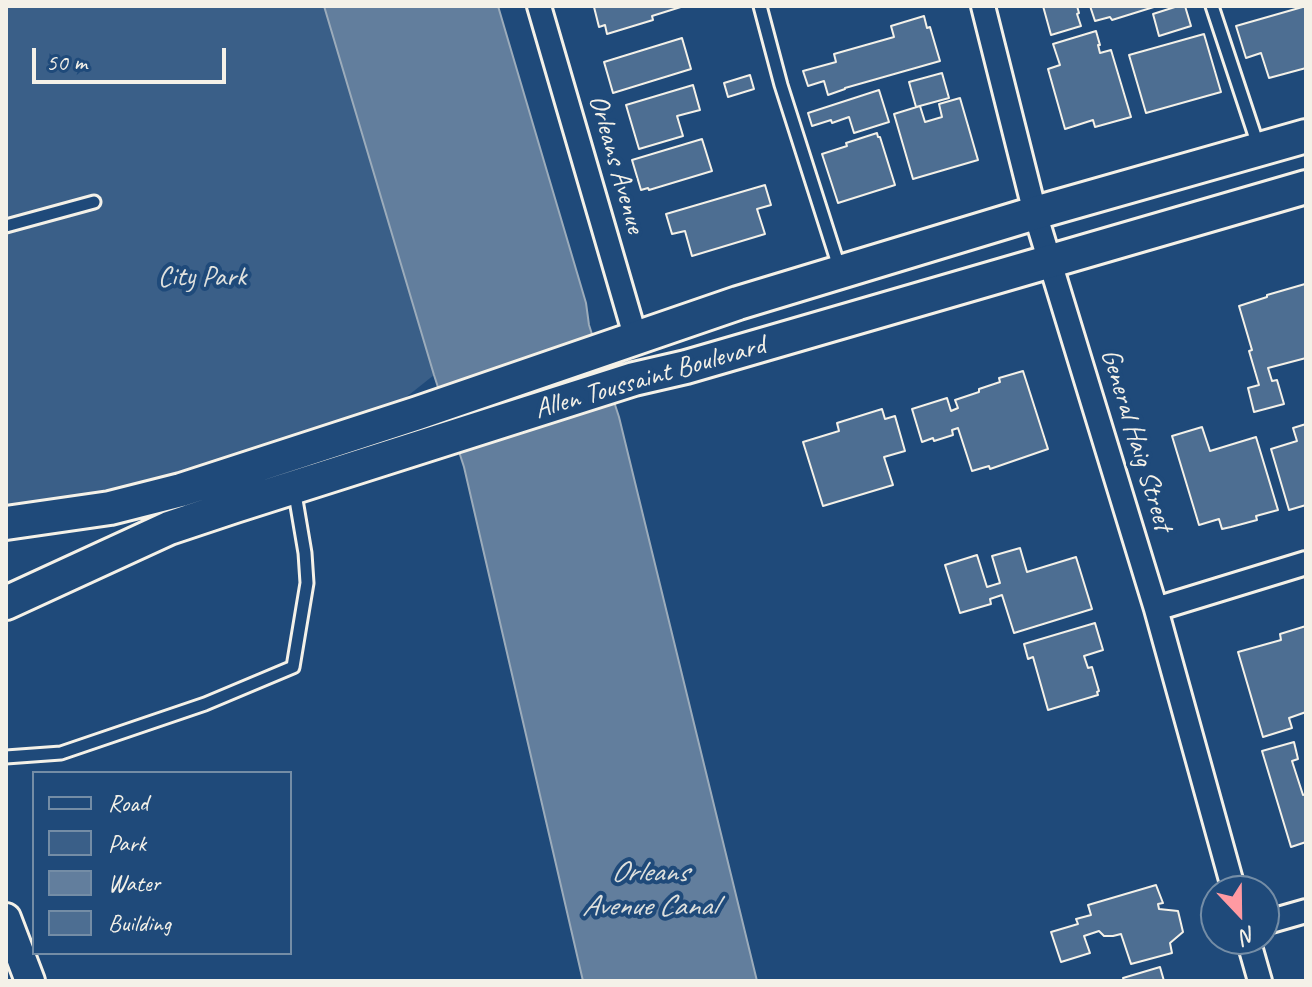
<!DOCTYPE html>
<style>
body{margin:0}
#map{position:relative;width:1312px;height:987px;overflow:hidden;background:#1f4a7a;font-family:Caveat,sans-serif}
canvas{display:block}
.frame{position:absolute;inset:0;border:8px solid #f4f1e8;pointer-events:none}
.legend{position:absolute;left:32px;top:771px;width:260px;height:184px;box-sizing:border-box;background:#1f4a7a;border:2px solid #748da6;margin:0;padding:10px 14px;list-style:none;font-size:24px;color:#f4f1e8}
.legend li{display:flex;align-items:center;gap:16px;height:40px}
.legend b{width:40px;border:2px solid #748da6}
.north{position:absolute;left:1200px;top:875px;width:80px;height:80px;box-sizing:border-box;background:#1f4a7a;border:2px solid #748da6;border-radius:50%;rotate:158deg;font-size:22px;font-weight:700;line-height:32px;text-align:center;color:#f4f1e8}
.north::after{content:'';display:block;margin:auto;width:28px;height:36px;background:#ff9aa2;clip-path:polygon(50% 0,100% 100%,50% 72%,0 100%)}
.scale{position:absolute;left:32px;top:48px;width:194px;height:36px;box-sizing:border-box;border:4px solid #f4f1e8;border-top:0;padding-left:10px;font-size:24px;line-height:28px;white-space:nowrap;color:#f4f1e8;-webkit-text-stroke:6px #1f4a7a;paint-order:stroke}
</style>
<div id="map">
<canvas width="1312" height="987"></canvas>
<div class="frame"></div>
<ul class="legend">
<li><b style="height:10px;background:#1f4a7a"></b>Road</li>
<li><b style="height:22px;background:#3a5f88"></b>Park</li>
<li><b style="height:22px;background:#627e9d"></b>Water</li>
<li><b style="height:22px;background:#4d6e92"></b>Building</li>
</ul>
<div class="north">N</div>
<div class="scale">50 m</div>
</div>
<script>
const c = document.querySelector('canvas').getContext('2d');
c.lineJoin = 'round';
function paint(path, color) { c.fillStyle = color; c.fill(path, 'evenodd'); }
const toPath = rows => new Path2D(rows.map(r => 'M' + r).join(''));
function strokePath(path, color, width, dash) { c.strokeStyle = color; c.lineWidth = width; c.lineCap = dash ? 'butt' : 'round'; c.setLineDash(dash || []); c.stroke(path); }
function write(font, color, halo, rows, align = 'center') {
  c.font = font + ' Caveat,sans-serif'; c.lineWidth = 8; c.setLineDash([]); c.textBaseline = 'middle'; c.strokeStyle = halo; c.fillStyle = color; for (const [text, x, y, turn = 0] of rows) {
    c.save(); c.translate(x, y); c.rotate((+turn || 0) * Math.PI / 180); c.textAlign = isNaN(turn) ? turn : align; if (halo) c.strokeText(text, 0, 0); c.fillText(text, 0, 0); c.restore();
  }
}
paint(toPath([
 [6,6,324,6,434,375,361,433,6,523]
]), '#3a5f88');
const water = toPath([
 [324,6,498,6,586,303,589,325,619,417,757,981,583,981,464,467,434,375,324,6]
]);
paint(water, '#627e9d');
strokePath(water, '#9cacbb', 2);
const building = toPath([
 [598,6,684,6,652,16,653,20,607,34,605,25,599,27,594,7,598,6],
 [1043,6,1077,6,1079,13,1077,14,1081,26,1051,35,1043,6],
 [1090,6,1157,6,1112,20,1110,17,1095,21,1090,6],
 [1178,6,1185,6,1191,26,1159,36,1153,14,1178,6],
 [1306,6,1306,68,1269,78,1261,53,1246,58,1236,26,1306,6],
 [924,16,927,28,930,27,940,61,845,88,845,89,828,95,824,81,808,86,803,71,836,62,834,54,894,37,891,26,924,16],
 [1096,31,1100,45,1098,45,1100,53,1111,50,1131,117,1095,127,1093,120,1065,129,1048,69,1060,65,1053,44,1096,31],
 [1204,34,1221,92,1146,113,1129,55,1204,34],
 [682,38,691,69,613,93,604,62,682,38],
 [942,73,949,98,916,107,909,82,942,73],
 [750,75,754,89,728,97,724,83,750,75],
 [693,85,700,110,677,116,683,136,639,149,626,105,693,85],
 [879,90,889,122,854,133,849,117,832,123,831,120,812,126,808,113,879,90],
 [960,98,978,160,913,179,894,114,920,106,925,122,942,117,939,104,960,98],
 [877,133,878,137,880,137,895,185,838,203,822,154,847,146,846,143,877,133],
 [702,139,712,171,649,190,648,188,641,190,632,160,702,139],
 [765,185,771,205,757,209,765,234,692,256,685,231,672,234,666,214,765,185],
 [1305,284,1306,358,1268,368,1272,381,1277,380,1284,404,1254,412,1248,388,1259,385,1249,351,1252,350,1239,306,1267,297,1267,295,1305,284],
 [1023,371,1048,449,990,469,989,466,972,471,958,428,952,430,953,435,934,441,933,438,922,442,912,409,947,398,951,411,958,408,955,400,979,392,979,389,1000,382,999,378,1023,371],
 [882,409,885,419,895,416,905,451,884,457,893,485,823,506,803,442,839,431,837,423,882,409],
 [1306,424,1306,505,1289,510,1271,449,1297,441,1293,428,1306,424],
 [1202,427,1210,451,1256,437,1278,510,1256,516,1257,520,1231,527,1222,529,1219,519,1199,525,1172,436,1202,427],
 [1020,548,1027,572,1076,557,1092,609,1014,633,1002,595,990,599,991,604,960,613,945,565,977,555,987,587,1000,583,992,556,1020,548],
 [1095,623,1103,650,1084,656,1088,668,1092,667,1099,691,1097,692,1098,695,1048,710,1033,657,1028,659,1024,644,1095,623],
 [1306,626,1306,712,1289,718,1292,728,1263,737,1238,652,1281,640,1280,634,1306,626],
 [1294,742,1298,759,1292,761,1303,795,1306,794,1306,842,1291,847,1262,751,1294,742],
 [1156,885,1163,903,1158,904,1159,909,1178,911,1183,932,1170,943,1172,953,1131,964,1121,934,1113,936,1104,936,1099,931,1084,936,1090,953,1061,962,1051,932,1078,924,1076,919,1091,915,1088,905,1156,885],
 [1160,967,1164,981,1124,981,1123,978,1160,967]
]);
paint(building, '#4d6e92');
strokePath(building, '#f4f1e8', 2);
const service = toPath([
 [760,6,781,85,840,270],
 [1212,6,1258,145],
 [6,226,94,202],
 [6,757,61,753,205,704,293,667,307,583,305,553,294,488]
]);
const minor = toPath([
 [539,6,636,339],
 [983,6,1035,213,1156,609,1234,891],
 [1156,609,1306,563],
 [1264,923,1306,911],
 [1248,939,1260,981]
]);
const tertiary = toPath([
 [6,918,30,981]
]);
const secondary = toPath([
 [6,523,110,508,181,490,418,413,738,303,1035,213,1306,136],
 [6,603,169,528,235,506,634,379,686,367,1306,187]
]);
strokePath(service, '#f4f1e8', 17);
strokePath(minor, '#f4f1e8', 28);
strokePath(tertiary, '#f4f1e8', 34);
strokePath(secondary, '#f4f1e8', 38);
strokePath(service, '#1f4a7a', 11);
strokePath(minor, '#1f4a7a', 22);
strokePath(tertiary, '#1f4a7a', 28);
strokePath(secondary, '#1f4a7a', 32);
write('28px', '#f4f1e8', '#1f4a7a', [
 ["Orleans Avenue",616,164,74],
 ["Allen Toussaint Boulevard",650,378,-16],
 ["General Haig Street",1136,440,73]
]);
write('28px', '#e1e2de', '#1f4a7a', [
 ["City Park",202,278]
]);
write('italic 30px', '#dee0dd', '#1f4a7a', [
 ["Orleans",649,873],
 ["Avenue Canal",649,907]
]);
</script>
